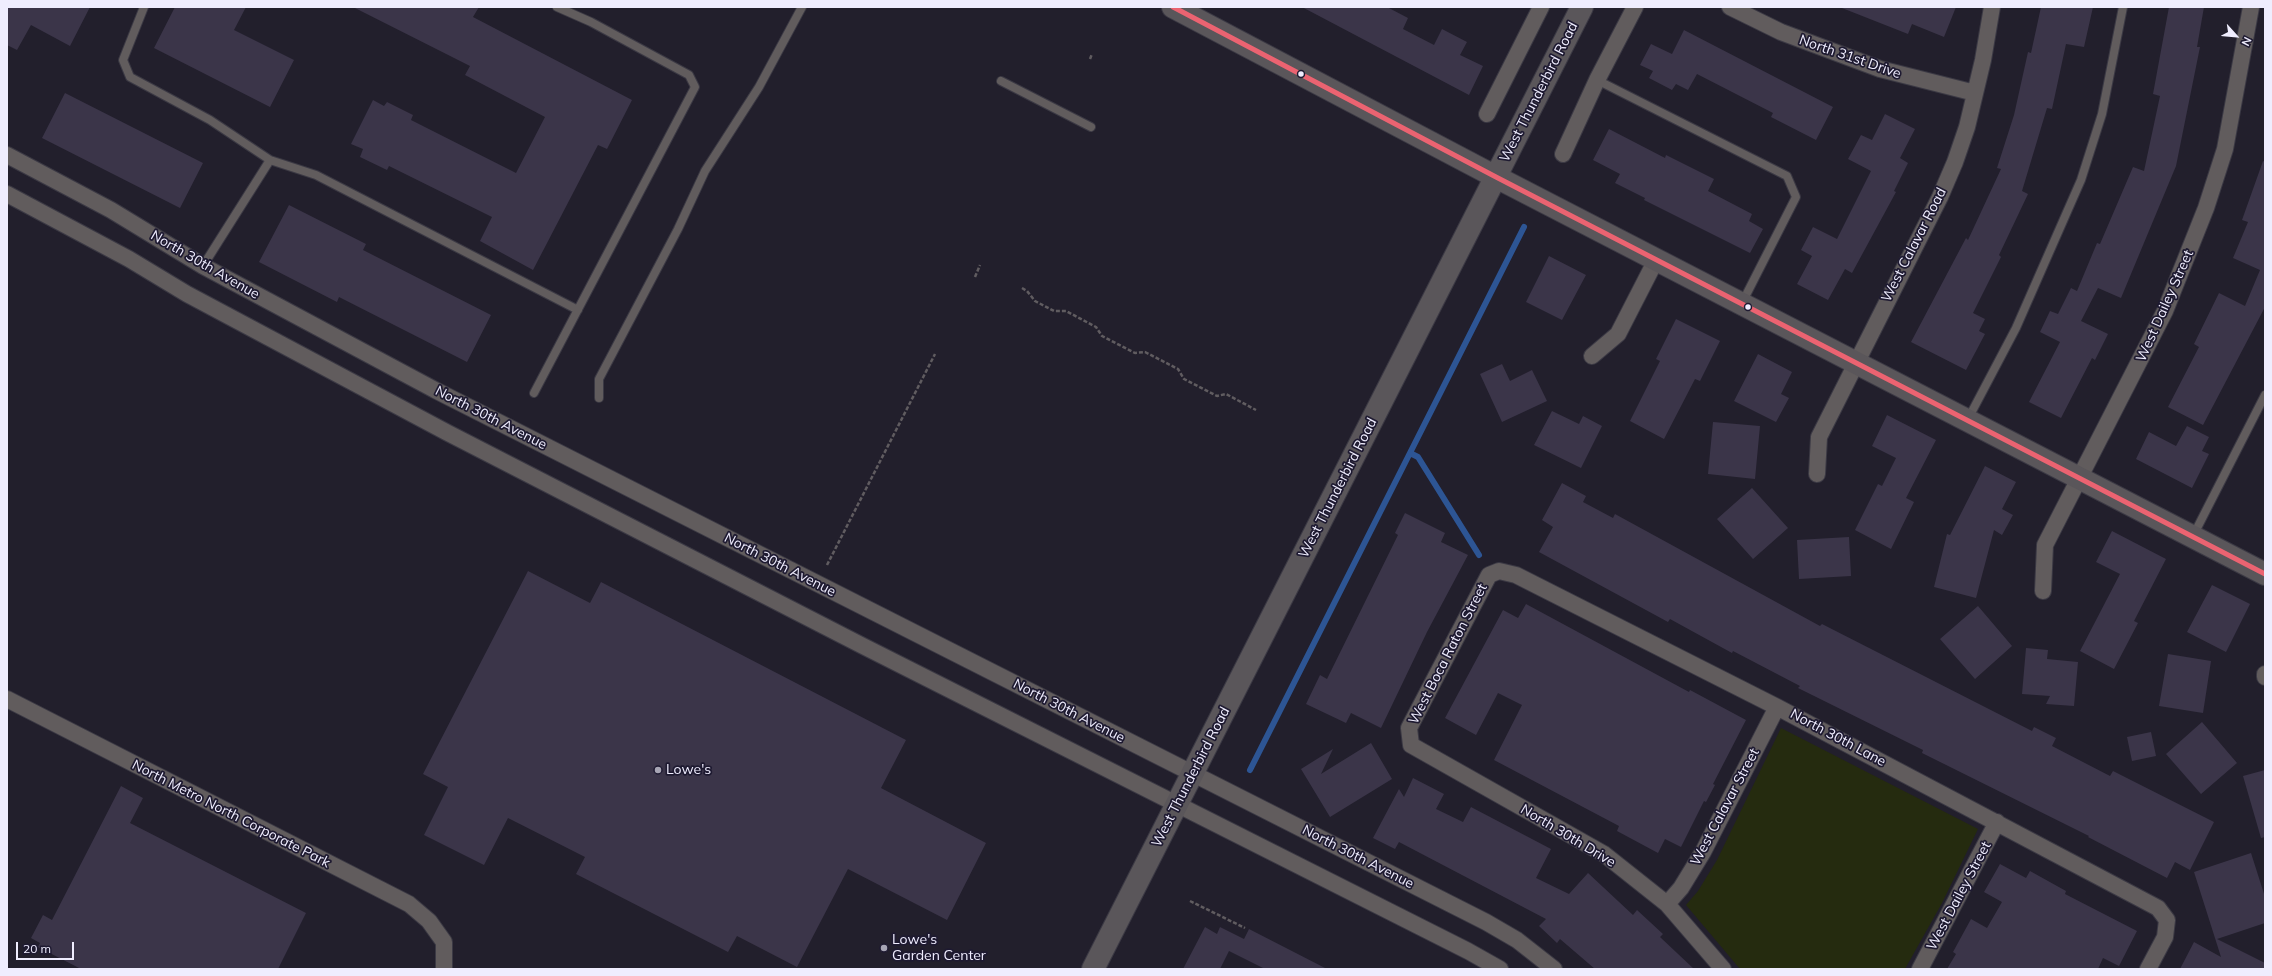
<!DOCTYPE html>
<style>
body{margin:0}
#map{position:relative;width:2272px;height:976px;overflow:hidden;background:#221f2c;font-family:Mulish,sans-serif}
canvas{display:block}
.frame{position:absolute;inset:0;border:8px solid #efedfe;pointer-events:none}
.north{position:absolute;left:2216px;top:16px;width:40px;height:40px;-webkit-text-stroke:3px #1e1a31;paint-order:stroke;rotate:117deg;font-size:11px;font-weight:700;line-height:16px;text-align:center;color:#efedfe}
.north::after{content:'';display:block;margin:auto;width:14px;height:18px;background:#efedfe;clip-path:polygon(50% 0,100% 100%,50% 72%,0 100%)}
.scale{position:absolute;left:16px;top:942px;width:58px;height:18px;box-sizing:border-box;border:2px solid #efedfe;border-top:0;padding-left:5px;font-size:12px;line-height:14px;white-space:nowrap;color:#efedfe;-webkit-text-stroke:3px #1e1a31;paint-order:stroke}
</style>
<div id="map">
<canvas width="2272" height="976"></canvas>
<div class="frame"></div>
<div class="north">N</div>
<div class="scale">20 m</div>
</div>
<script>
const c = document.querySelector('canvas').getContext('2d');
c.lineJoin = 'round';
function paint(path, color) { c.fillStyle = color; c.fill(path, 'evenodd'); }
const toPath = rows => new Path2D(rows.map(r => 'M' + r).join(''));
function strokePath(path, color, width, dash) { c.strokeStyle = color; c.lineWidth = width; c.lineCap = dash ? 'butt' : 'round'; c.setLineDash(dash || []); c.stroke(path); }
function write(font, color, halo, rows, align = 'center') {
  c.font = font + ' Mulish,sans-serif'; c.lineWidth = 3.5; c.setLineDash([]); c.textBaseline = 'middle'; c.strokeStyle = halo; c.fillStyle = color; for (const [text, x, y, turn = 0] of rows) {
    c.save(); c.translate(x, y); c.rotate((+turn || 0) * Math.PI / 180); c.textAlign = isNaN(turn) ? turn : align; if (halo) c.strokeText(text, 0, 0); c.fillText(text, 0, 0); c.restore();
  }
}
paint(toPath([
 [1781,728,1978,829,1942,903,1905,969,1740,969,1686,905,1698,891,1717,860]
]), '#252b0f');
strokePath(toPath([
 [1410,453,1418,457,1479,555],
 [1250,770,1524,227]
]), '#2d5594', 6);
paint(toPath([
 [7,7,90,7,70,46,31,25,17,50,7,45],
 [175,7,246,7,234,30,294,60,270,107,154,48],
 [353,7,479,7,473,17,632,100,607,149,598,145,533,270,480,241,492,217,389,166,387,170,360,157,363,149,351,144,373,100,384,106,387,102,413,115,411,120,516,173,545,117,465,75,470,66],
 [1302,7,1387,7,1408,18,1403,29,1434,45,1442,29,1467,42,1460,55,1483,66,1469,95],
 [1956,7,1944,37,1912,24,1908,34,1842,8],
 [2041,7,2093,7,2084,47,2066,44,2052,109,2047,108,2022,191,2028,194,1999,255,2001,257,1973,313,1985,319,1979,331,1985,334,1966,370,1911,342,1966,238,1968,240,2001,169,1997,168,2014,115,2028,52,2031,53],
 [2169,7,2204,7,2197,47,2200,47,2176,166,2121,298,2098,288,2081,321,2108,334,2095,360,2092,358,2061,418,2029,402,2060,342,2040,332,2050,311,2058,314,2071,288,2077,291,2097,243,2100,244,2133,167,2144,171,2160,96,2153,94],
 [1684,30,1833,107,1816,140,1771,117,1773,113,1697,74,1688,90,1676,84,1672,90,1649,78,1653,71,1640,65,1651,44,1672,54],
 [65,93,203,163,180,208,42,138],
 [1885,114,1915,129,1900,158,1908,163,1894,191,1896,192,1852,273,1845,269,1828,300,1797,284,1812,256,1801,250,1813,227,1837,239,1871,171,1848,159,1861,135,1872,140],
 [1609,129,1665,158,1666,155,1714,179,1708,191,1752,214,1749,221,1763,229,1750,253,1644,200,1645,198,1615,183,1620,174,1593,160],
 [2263,161,2265,162,2265,307,2203,425,2168,407,2199,347,2194,344,2219,293,2245,306,2260,270,2233,258,2248,222,2242,220],
 [289,205,366,244,363,250,491,315,467,362,339,297,337,302,259,262],
 [1549,256,1586,275,1562,320,1526,302],
 [1676,319,1720,341,1700,381,1695,379,1664,439,1630,421,1660,361,1656,359],
 [1758,354,1792,372,1781,394,1789,398,1776,422,1734,401],
 [1502,364,1510,381,1532,370,1547,401,1502,422,1480,374],
 [1552,411,1579,424,1583,416,1602,426,1581,468,1534,445],
 [1887,415,1936,440,1906,498,1914,502,1891,549,1855,530,1878,484,1882,486,1896,458,1872,446],
 [1713,422,1760,426,1755,479,1708,474],
 [2187,426,2209,437,2202,451,2209,454,2192,488,2136,459,2149,432,2176,446],
 [1985,466,2016,482,2002,509,2013,515,2002,535,1994,530,1976,598,1934,587,1947,534,1950,535],
 [1562,483,1586,496,1583,502,1613,518,1615,514,1820,626,1822,624,2032,731,2034,727,2056,738,2052,746,2110,776,2113,771,2214,822,2190,870,2175,862,2167,878,2088,837,2089,836,1922,753,1923,750,1798,688,1800,686,1733,651,1732,653,1670,619,1668,622,1539,552,1553,527,1542,520],
 [1752,488,1788,528,1753,559,1717,519],
 [1405,513,1445,533,1441,542,1468,555,1427,632,1381,728,1351,713,1346,723,1306,704,1320,675,1327,679,1398,535,1395,533],
 [2112,531,2166,559,2134,621,2138,623,2114,669,2080,651,2120,574,2096,562],
 [1849,537,1851,576,1799,579,1797,540],
 [528,571,590,603,601,582,906,740,881,788,986,843,947,920,848,869,797,967,737,936,728,952,576,874,585,857,508,818,484,865,424,835,448,787,423,774],
 [2212,585,2250,604,2226,652,2187,632],
 [1526,604,1689,692,1690,690,1746,720,1713,784,1715,785,1706,802,1704,801,1681,847,1665,839,1658,853,1617,831,1619,826,1494,760,1522,705,1498,693,1476,735,1445,718,1503,610,1518,618],
 [1978,606,2012,646,1975,679,1940,639],
 [2026,648,2048,650,2047,659,2078,662,2074,706,2046,704,2050,696,2022,694],
 [2168,654,2211,661,2203,713,2159,706],
 [2202,722,2237,763,2201,794,2166,754],
 [2151,732,2156,756,2132,761,2127,737],
 [1371,743,1392,779,1330,817,1301,769,1333,749,1321,774],
 [2265,770,2265,837,2261,838,2243,776],
 [1413,778,1444,794,1436,809,1463,822,1471,807,1551,849,1536,878,1569,894,1588,873,1633,915,1637,910,1663,934,1660,937,1694,969,1595,969,1560,939,1557,943,1539,926,1546,919,1399,842,1395,849,1373,838,1399,789,1404,797],
 [121,786,143,798,130,823,306,913,278,969,81,969,38,947,40,943,31,938,43,915,52,920],
 [2251,853,2265,897,2265,923,2217,939,2265,963,2265,969,2180,969,2194,942,2221,957,2194,872],
 [2000,864,2026,878,2030,871,2066,891,2065,894,2137,931,2119,966,2103,958,2098,969,1947,969,1956,954,1953,952,1971,919,1987,928,2002,902,1984,892],
 [1205,927,1217,934,1220,927,1244,939,1249,929,1327,969,1265,969,1229,951,1220,969,1183,969]
]), '#3b3549');
const lane = toPath([
 [144,7,123,60,130,77,210,120,270,160,316,175,578,310],
 [1597,80,1787,176,1796,197,1742,303],
 [1001,81,1091,127],
 [203,266,270,160],
 [534,393,695,87,689,75,591,22,557,7],
 [599,398,599,379,678,229,705,171,759,87,802,7],
 [1968,419,2016,328,2081,180,2102,114,2123,7],
 [2193,536,2265,395]
]);
const street = toPath([
 [1730,7,1781,32,1880,69,1975,93],
 [1487,114,1541,7],
 [1563,154,1597,80,1635,7],
 [7,155,111,210,203,266,435,390,1486,922,1517,940,1554,969],
 [7,194,129,259,187,294,448,433,863,646,1468,951,1500,969],
 [1592,356,1618,334,1657,258],
 [1817,474,1819,437,1940,197,1955,162,1967,127,1983,60,1992,7],
 [2043,591,2045,545,2165,311,2206,208,2225,149,2251,7],
 [2265,674,2265,677],
 [7,699,409,904,429,921,444,942,444,969],
 [1667,904,1681,888,1703,852,1777,707],
 [1723,969,1667,904,1604,854,1411,745,1409,728,1489,575,1499,571,1516,575,1777,707,2158,908,2167,920,2165,937,2148,969],
 [1920,969,1997,822]
]);
const secondary = toPath([
 [1173,7,1496,177,2265,574],
 [1093,969,1582,7]
]);
strokePath(lane, '#3b3944', 10);
strokePath(street, '#3b3944', 18);
strokePath(secondary, '#3b3944', 24);
strokePath(toPath([
 [1090,59,1092,54],
 [975,277,980,265],
 [1022,288,1027,291,1035,301,1054,311,1066,311,1096,327,1102,336,1135,353,1145,352,1178,369,1184,379,1217,396,1226,394,1256,410],
 [827,565,935,354],
 [1190,901,1245,928]
]), '#605c60', 2.5, [4, 2]);
strokePath(lane, '#615c5d', 8);
strokePath(street, '#615c5d', 16);
strokePath(secondary, '#5a565a', 22);
strokePath(toPath([
 [1173,7,1496,177,2265,574]
]), '#eb6371', 5);
for (const [x, y, r, color] of [
 [1301,74,3.5,"#efedfe"],
 [1748,307,3.5,"#efedfe"],
 [658,770,4,"#a7a5b4"],
 [884,948,4,"#a7a5b4"]
]) { const dot = new Path2D(); dot.arc(x, y, r, 0, 2 * Math.PI); c.fillStyle = color; c.fill(dot); strokePath(dot, '#1e1a31', 1.5); }
write('14px', '#efedfe', '#1e1a31', [
 ["North 31st Drive",1850,57,19],
 ["West Thunderbird Road",1539,92,-63],
 ["West Calavar Road",1914,245,-63],
 ["North 30th Avenue",205,265,30],
 ["West Dailey Street",2165,306,-66],
 ["North 30th Avenue",491,418,27],
 ["West Thunderbird Road",1338,488,-63],
 ["North 30th Avenue",780,565,27],
 ["West Boca Raton Street",1448,654,-63],
 ["North 30th Avenue",1069,711,27],
 ["North 30th Lane",1838,738,28],
 ["West Thunderbird Road",1191,777,-63],
 ["West Calavar Street",1725,807,-62],
 ["North Metro North Corporate Park",231,814,27],
 ["North 30th Drive",1568,836,31],
 ["North 30th Avenue",1358,857,27],
 ["West Dailey Street",1959,896,-62]
]);
write('14px', '#efedfe', '#1e1a31', [
 ["Lowe's",666,770],
 ["Lowe's",892,940],
 ["Garden Center",892,956]
], 'left');
</script>
